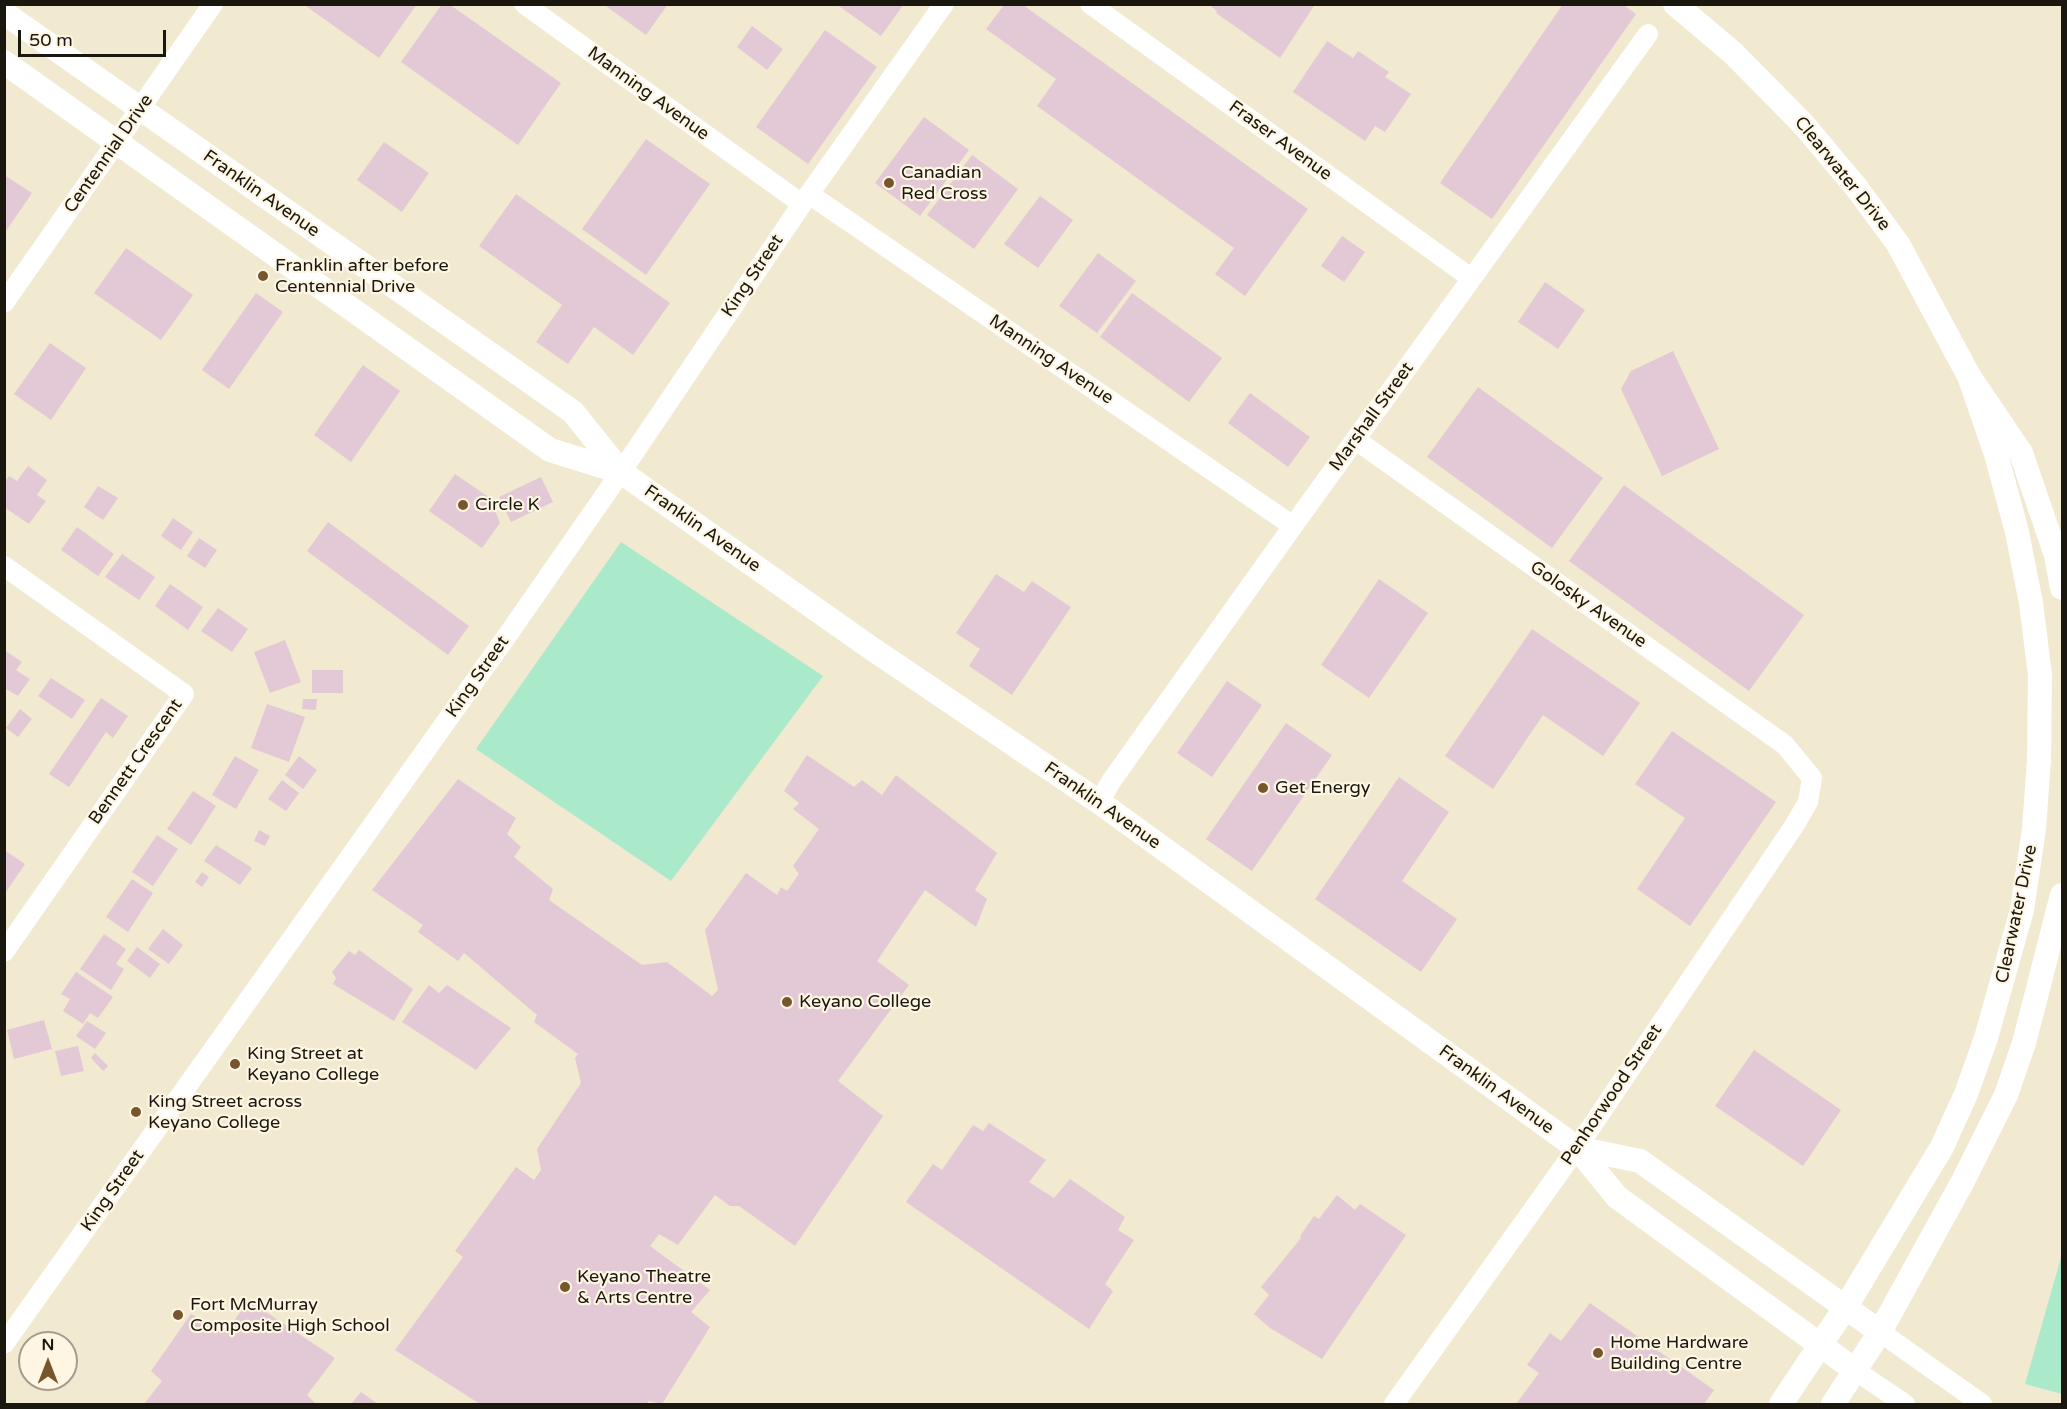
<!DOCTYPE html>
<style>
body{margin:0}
#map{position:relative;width:2067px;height:1409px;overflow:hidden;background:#f2e9d1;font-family:"Varela Round",sans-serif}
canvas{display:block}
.frame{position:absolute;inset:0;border:6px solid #1a170f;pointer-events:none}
.north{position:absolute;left:18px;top:1331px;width:60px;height:60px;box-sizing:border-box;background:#fef6e3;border:2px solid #a39d8e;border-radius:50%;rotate:0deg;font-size:16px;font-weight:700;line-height:24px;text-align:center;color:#1a170f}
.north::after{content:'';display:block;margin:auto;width:21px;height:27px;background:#77562d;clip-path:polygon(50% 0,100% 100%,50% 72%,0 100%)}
.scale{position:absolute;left:18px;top:30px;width:148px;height:27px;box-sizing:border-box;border:3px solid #1a170f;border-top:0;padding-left:8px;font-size:18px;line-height:21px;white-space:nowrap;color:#1a170f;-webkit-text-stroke:4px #fef6e3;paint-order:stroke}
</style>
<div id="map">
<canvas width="2067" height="1409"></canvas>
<div class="frame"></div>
<div class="north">N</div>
<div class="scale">50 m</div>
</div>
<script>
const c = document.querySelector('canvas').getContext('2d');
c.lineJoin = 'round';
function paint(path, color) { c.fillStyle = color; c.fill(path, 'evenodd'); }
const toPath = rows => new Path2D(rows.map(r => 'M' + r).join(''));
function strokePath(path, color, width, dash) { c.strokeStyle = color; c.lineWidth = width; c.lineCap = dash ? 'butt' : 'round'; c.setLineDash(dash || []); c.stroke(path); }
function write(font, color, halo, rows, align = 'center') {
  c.font = font + ' "Varela Round",sans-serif'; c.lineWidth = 4.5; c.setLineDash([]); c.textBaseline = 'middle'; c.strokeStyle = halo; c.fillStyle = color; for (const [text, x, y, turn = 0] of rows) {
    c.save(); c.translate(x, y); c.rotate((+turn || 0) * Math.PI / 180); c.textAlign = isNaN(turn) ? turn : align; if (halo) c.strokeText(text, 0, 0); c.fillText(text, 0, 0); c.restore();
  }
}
paint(toPath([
 [621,542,823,676,671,881,476,749],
 [2062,1254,2062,1394,2025,1384]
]), '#aae9ca');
paint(toPath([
 [303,4,417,4,379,58],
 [442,4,449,4,561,83,518,145,401,62],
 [603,4,668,4,646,35],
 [836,4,904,4,881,36],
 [1208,4,1312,4,1314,6,1280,58,1216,13,1217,11],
 [1563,4,1622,4,1636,14,1492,219,1440,183],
 [1004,5,1023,5,1308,209,1245,296,1215,274,1234,248,1037,106,1056,79,986,29],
 [752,26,783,49,767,70,737,47],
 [825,30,877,67,808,164,756,127],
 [1327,41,1353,58,1358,51,1389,72,1385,77,1411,94,1385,132,1375,126,1365,141,1293,92],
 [924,117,969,150,920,216,875,183],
 [646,139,710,184,646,275,582,229],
 [384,142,429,173,402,212,357,180],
 [972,155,1018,189,974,249,927,215],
 [4,175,32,193,4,234],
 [516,194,670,303,633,355,594,327,568,364,536,342,562,305,479,246],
 [1040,196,1073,220,1038,268,1004,244],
 [1342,236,1365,252,1344,282,1321,266],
 [126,248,193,295,161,340,94,293],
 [1098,253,1136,281,1097,333,1059,306],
 [1545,282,1585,310,1558,349,1518,322],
 [256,293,283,312,229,389,202,370],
 [1132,293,1222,358,1189,402,1100,337],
 [50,343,86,368,51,420,14,394],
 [1673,351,1719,449,1662,476,1621,389,1631,371],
 [363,365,400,391,351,462,314,435],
 [1478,387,1603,478,1552,548,1427,457],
 [1250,393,1310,437,1288,467,1228,423],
 [28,466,47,480,37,495,46,501,29,524,4,507,4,483,9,476,17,481],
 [455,474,490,498,500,523,482,548,429,511],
 [541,477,553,502,511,522,499,497],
 [1624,485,1804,615,1749,691,1569,561],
 [98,486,118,498,103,520,84,507],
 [173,518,193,532,181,550,161,536],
 [328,522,469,626,448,655,307,551],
 [77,527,114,554,98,576,61,550],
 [199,538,217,550,205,568,187,556],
 [122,554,155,577,139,600,105,577],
 [996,574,1024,592,1032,581,1071,607,1012,695,969,666,980,649,956,633],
 [1379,579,1428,613,1369,698,1321,665],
 [170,584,203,607,188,630,155,606],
 [218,608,248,629,232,652,201,631],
 [1532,629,1640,703,1603,756,1543,715,1493,789,1445,756],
 [285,640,301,682,270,693,254,652],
 [4,650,22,662,16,670,30,679,18,696,4,688],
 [312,670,343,670,343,693,312,693],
 [51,678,85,700,72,719,38,696],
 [1227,681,1262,705,1212,777,1177,753],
 [101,698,128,716,113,738,106,732,69,787,49,774],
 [303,699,317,699,316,710,302,709],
 [267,704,305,717,289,762,251,748],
 [20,709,32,719,18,737,6,728],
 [1286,723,1332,755,1252,871,1206,839],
 [1672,731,1776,802,1690,926,1637,889,1685,818,1635,784],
 [807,755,854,787,862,780,882,795,896,775,997,853,975,890,987,899,976,927,925,890,877,961,909,985,838,1081,883,1116,795,1246,739,1206,730,1206,715,1195,678,1245,659,1234,650,1246,710,1290,691,1312,710,1327,662,1404,649,1401,646,1404,480,1404,395,1350,463,1257,455,1251,516,1167,534,1180,541,1170,537,1149,581,1083,575,1058,578,1054,534,1022,537,1015,464,953,458,961,418,932,423,925,372,890,458,779,516,818,507,834,521,847,514,857,553,889,549,900,642,965,667,962,712,996,718,990,705,930,746,873,777,895,781,887,787,891,799,874,793,866,819,829,793,809,799,803,784,791],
 [235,756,259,770,236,809,212,795],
 [299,756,317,770,303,789,285,775],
 [1399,777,1449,812,1402,881,1457,919,1421,972,1315,899],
 [282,780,299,793,286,811,268,799],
 [193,791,216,806,191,845,167,829],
 [259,830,270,836,265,846,254,841],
 [157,835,178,849,153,886,132,872],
 [216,845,252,868,240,885,204,861],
 [4,850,25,864,4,895],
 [202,872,209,877,202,887,195,882],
 [132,879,153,893,128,932,106,917],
 [163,929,183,945,169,964,148,949],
 [104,934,126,949,116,964,124,969,111,990,80,969],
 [137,947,160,964,150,978,127,961],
 [359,950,413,989,394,1021,333,984,336,978,332,972,349,951,355,955],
 [76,972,113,997,98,1018,90,1013,83,1024,63,1011,70,999,61,994],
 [429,985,439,993,447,985,511,1028,476,1070,402,1022],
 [44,1020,52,1049,14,1059,7,1030],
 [87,1021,106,1033,95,1049,76,1036],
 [78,1046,84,1071,61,1076,55,1051],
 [1754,1050,1841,1110,1803,1166,1715,1106],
 [95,1053,108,1066,103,1071,91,1058],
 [989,1123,1046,1160,1029,1182,1054,1198,1070,1179,1125,1217,1118,1230,1134,1240,1105,1284,1113,1291,1089,1329,906,1202,933,1164,942,1170,973,1125,983,1131],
 [1337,1195,1355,1210,1360,1204,1406,1235,1322,1359,1270,1328,1254,1314,1269,1295,1261,1287,1301,1238,1300,1236,1314,1216,1319,1219],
 [248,1300,335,1358,307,1395,316,1404,144,1404,162,1381,151,1371,191,1314,226,1333],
 [1590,1303,1714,1390,1704,1404,1516,1404,1539,1373,1527,1365,1550,1333,1561,1341],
 [361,1392,378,1404,351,1404]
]), '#e2c9d5');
strokePath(toPath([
 [524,4,802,204],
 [1090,4,1471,278],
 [809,194,1293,526],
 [4,303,213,4],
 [1356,440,1785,745,1812,778,1808,802,1794,826,1577,1148,1394,1404],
 [4,566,184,694,4,952],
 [1099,802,1112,780,1293,526,1648,34],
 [1880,1332,1982,1404],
 [4,1344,509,633,621,472,802,204,944,4],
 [1856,1371,1905,1404]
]), '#fff', 20);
strokePath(toPath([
 [1675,4,1733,53,1803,124,1856,187,1898,244,1969,376,2021,453,2056,555,2062,588],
 [4,13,573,412,621,472,868,646,1099,802,1577,1148,1617,1197,1856,1371],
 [4,62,550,450,621,472],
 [1577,1148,1640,1161,1880,1332],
 [1781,1404,1845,1308,1942,1147,1966,1094,1986,1038,2022,910,2034,829,2039,760,2040,675,2031,603,2017,532,1996,454,1969,376],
 [1833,1404,1880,1332,1963,1181,2006,1095,2024,1043,2062,895]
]), '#fff', 24);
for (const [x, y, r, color] of [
 [889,183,6,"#77562d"],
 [263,276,6,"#77562d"],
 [463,505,6,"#77562d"],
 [1263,788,6,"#77562d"],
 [787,1002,6,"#77562d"],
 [235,1064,6,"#77562d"],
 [136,1112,6,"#77562d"],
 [565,1287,6,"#77562d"],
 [178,1315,6,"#77562d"],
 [1598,1353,6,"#77562d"]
]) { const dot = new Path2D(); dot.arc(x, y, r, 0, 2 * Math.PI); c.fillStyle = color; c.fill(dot); strokePath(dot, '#fef6e3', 2); }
write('18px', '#1a170f', '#fef6e3', [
 ["Manning Avenue",648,94,36],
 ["Fraser Avenue",1280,141,36],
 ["Centennial Drive",109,154,-55],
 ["Clearwater Drive",1842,174,51],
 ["Franklin Avenue",261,194,35],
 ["King Street",753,276,-56],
 ["Manning Avenue",1051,360,34],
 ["Marshall Street",1372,417,-54],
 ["Franklin Avenue",702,529,35],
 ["Golosky Avenue",1588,605,35],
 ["King Street",478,677,-55],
 ["Bennett Crescent",136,762,-55],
 ["Franklin Avenue",1102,806,35],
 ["Clearwater Drive",2017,914,-78],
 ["Franklin Avenue",1496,1090,36],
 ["Penhorwood Street",1612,1095,-56],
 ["King Street",113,1191,-55]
]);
write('18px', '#1a170f', '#fef6e3', [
 ["Canadian",901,173],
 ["Red Cross",901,194],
 ["Franklin after before",275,266],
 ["Centennial Drive",275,287],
 ["Circle K",475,505],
 ["Get Energy",1275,788],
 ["Keyano College",799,1002],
 ["King Street at",247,1054],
 ["Keyano College",247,1075],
 ["King Street across",148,1102],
 ["Keyano College",148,1123],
 ["Keyano Theatre",577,1277],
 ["& Arts Centre",577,1298],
 ["Fort McMurray",190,1305],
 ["Composite High School",190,1326],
 ["Home Hardware",1610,1343],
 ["Building Centre",1610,1364]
], 'left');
</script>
